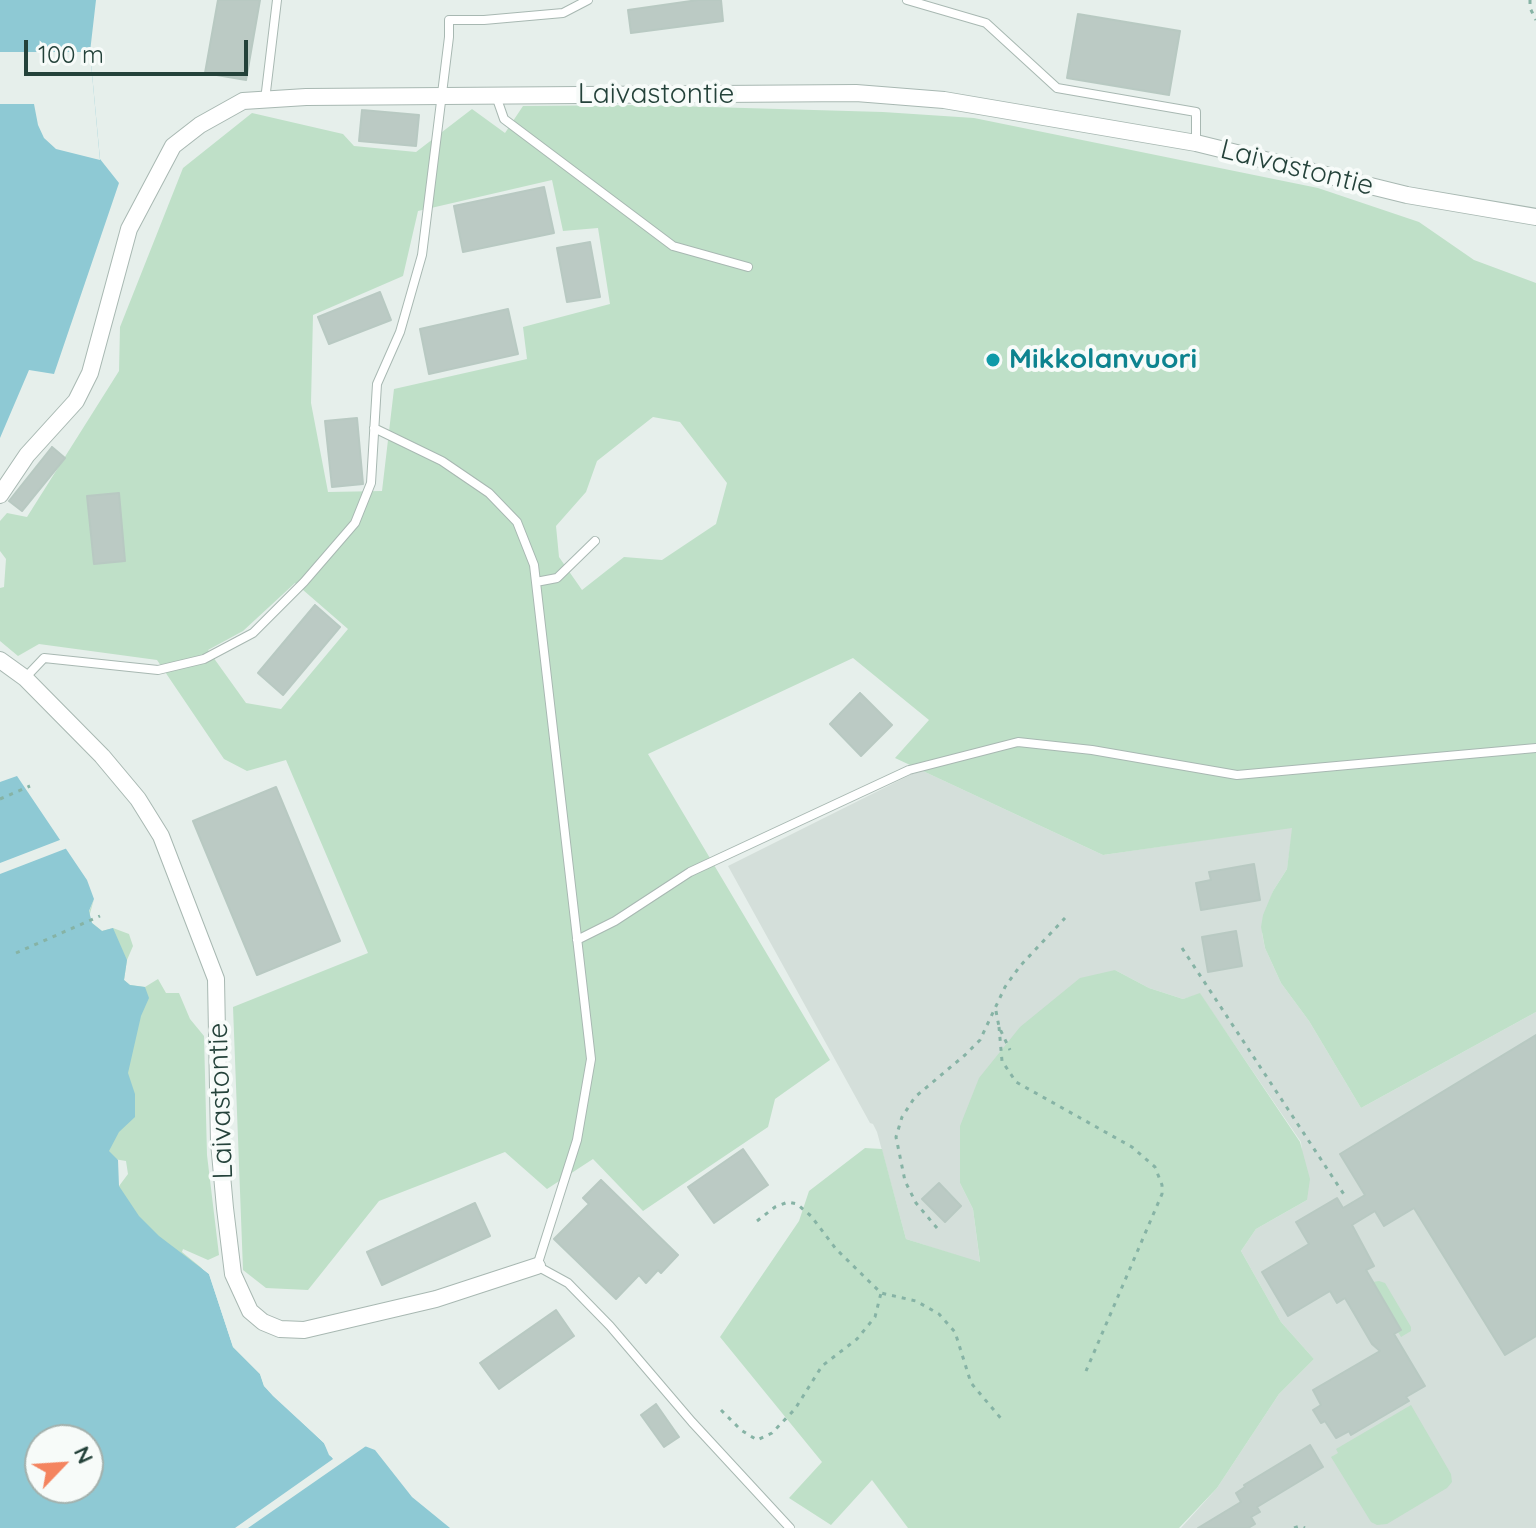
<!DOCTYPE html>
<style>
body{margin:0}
#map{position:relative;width:1536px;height:1528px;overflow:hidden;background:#e6efeb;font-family:Quicksand,sans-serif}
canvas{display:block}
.north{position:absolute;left:24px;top:1424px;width:80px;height:80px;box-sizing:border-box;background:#f7fbf9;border:2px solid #a3b1ad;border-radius:50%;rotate:65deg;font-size:22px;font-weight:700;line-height:32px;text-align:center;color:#24423a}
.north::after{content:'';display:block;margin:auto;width:28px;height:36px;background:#f4845f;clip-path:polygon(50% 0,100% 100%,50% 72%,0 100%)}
.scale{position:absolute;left:24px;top:40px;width:224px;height:36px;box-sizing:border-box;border:4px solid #24423a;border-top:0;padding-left:10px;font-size:24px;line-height:28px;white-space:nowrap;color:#24423a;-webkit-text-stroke:6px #f7fbf9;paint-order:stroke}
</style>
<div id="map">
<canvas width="1536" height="1528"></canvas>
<div class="north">N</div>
<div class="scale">100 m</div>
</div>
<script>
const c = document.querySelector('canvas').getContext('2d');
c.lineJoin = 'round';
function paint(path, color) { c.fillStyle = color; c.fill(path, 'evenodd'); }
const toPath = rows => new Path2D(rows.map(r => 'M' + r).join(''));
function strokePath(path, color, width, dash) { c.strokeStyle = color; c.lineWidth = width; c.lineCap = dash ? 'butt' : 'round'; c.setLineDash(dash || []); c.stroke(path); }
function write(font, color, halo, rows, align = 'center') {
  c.font = font + ' Quicksand,sans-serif'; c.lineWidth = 8; c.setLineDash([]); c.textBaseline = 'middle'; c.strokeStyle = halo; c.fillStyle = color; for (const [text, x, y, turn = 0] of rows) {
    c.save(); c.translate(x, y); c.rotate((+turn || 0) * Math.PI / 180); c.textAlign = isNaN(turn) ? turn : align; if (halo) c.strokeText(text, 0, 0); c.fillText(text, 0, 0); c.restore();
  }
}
paint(toPath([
 [923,771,1103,855,1293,827,1287,869,1273,891,1262,933,1265,948,1281,983,1309,1021,1361,1108,1536,1012,1536,1528,1181,1528,1217,1488,1279,1394,1314,1359,1281,1322,1241,1251,1256,1229,1307,1200,1301,1142,1200,994,1183,999,1149,988,1115,970,960,1183,973,1209,980,1263,906,1239,877,1132,873,1124,870,1123,728,866,912,774]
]), '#d4dfda');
paint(toPath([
 [641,105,883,112,974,118,1318,188,1419,222,1474,260,1536,283,1536,1012,1361,1108,1309,1021,1281,983,1265,948,1261,927,1263,915,1273,891,1287,869,1292,828,1103,855,895,758,929,720,853,658,648,754,830,1060,775,1099,768,1127,643,1211,593,1159,547,1189,505,1152,379,1201,308,1290,266,1288,243,1270,233,1007,368,953,286,760,247,771,224,759,157,660,39,644,18,656,0,641,0,588,4,587,6,559,0,551,0,521,7,513,27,517,119,371,120,327,183,168,252,113,343,134,354,146,416,152,472,109,505,133,523,106],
 [552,180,563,231,598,228,610,304,523,327,527,359,394,389,382,491,328,492,311,403,313,315,403,276,418,211],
 [653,417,680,422,727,483,716,524,662,560,624,557,582,590,559,557,556,526,586,492,597,461],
 [295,583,348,629,281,709,246,703,208,650,243,631],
 [94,899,89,917,92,923,102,931,113,928,129,934,133,946,127,960,124,980,130,985,145,987,158,979,166,993,179,993,190,1019,204,1036,207,1155,219,1255,208,1260,183,1249,201,1266,233,1347,260,1374,264,1386,273,1396,277,1427,91,1199,119,1186,128,1174,126,1161,108,1158,78,940],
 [1115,970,1149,988,1183,999,1200,993,1300,1142,1310,1179,1307,1200,1256,1229,1241,1251,1281,1322,1314,1359,1279,1394,1217,1488,1179,1528,908,1528,872,1480,831,1525,789,1498,822,1462,720,1337,799,1221,809,1191,865,1148,882,1149,906,1239,980,1262,973,1209,960,1183,960,1126,979,1078,1020,1027,1080,978],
 [1379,1281,1385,1283,1411,1327,1411,1331,1401,1337,1398,1332,1401,1330,1373,1282],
 [1411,1405,1451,1474,1452,1482,1447,1488,1387,1524,1377,1525,1371,1522,1331,1457,1338,1453,1336,1449]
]), '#bfe0c8');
paint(toPath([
 [0,0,96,0,90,52,100,159,119,183,54,374,29,370,0,438],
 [17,776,87,880,94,899,89,911,92,923,102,931,113,928,127,960,124,980,130,985,145,987,149,998,141,1016,128,1073,135,1094,135,1117,119,1132,109,1151,118,1160,119,1186,139,1216,159,1236,209,1274,233,1347,260,1374,264,1386,324,1443,329,1455,335,1460,362,1445,375,1450,412,1497,450,1528,0,1528,0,782],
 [40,1440,88,1440,88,1488,40,1488]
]), '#8ec9d4');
paint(toPath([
 [0,52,90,52,100,160,56,149,44,138,38,125,34,104,0,104],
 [65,838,70,847,0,874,0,863],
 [183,1249,213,1272,236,1345,263,1372,268,1384,276,1394,327,1441,332,1453,336,1456,342,1454,361,1441,369,1444,248,1528,235,1528,333,1459,324,1443,273,1396,264,1386,260,1374,233,1347,209,1274,182,1252]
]), '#e6efeb');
const building = toPath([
 [218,0,260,0,246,80,205,73,218,0],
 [698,0,721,0,723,21,631,33,628,10,698,0],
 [1078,14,1180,31,1169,95,1067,78,1078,14],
 [362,110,419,115,416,146,359,141,362,110],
 [544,187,554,233,463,252,454,206,544,187],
 [590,242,600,297,567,302,557,248,590,242],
 [380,292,391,320,329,344,318,317,380,292],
 [508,309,518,354,429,374,420,329,508,309],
 [357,418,363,484,332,487,325,421,357,418],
 [52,447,65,458,22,511,9,501,52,447],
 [119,493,125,561,94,564,87,496,119,493],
 [315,605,340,627,283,695,258,673,315,605],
 [860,693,892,725,861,756,830,724,860,693],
 [276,787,340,941,257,975,193,821,276,787],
 [1254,864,1260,900,1201,910,1196,883,1211,880,1209,872,1254,864],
 [1236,931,1242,966,1208,972,1202,937,1236,931],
 [1536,1035,1536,1336,1505,1355,1414,1208,1384,1226,1375,1211,1352,1225,1374,1266,1366,1270,1401,1330,1394,1334,1425,1386,1406,1397,1409,1401,1351,1435,1349,1431,1336,1438,1325,1421,1321,1423,1313,1410,1321,1405,1313,1390,1380,1351,1372,1344,1345,1298,1337,1303,1330,1291,1288,1316,1262,1272,1309,1244,1296,1222,1337,1198,1343,1208,1365,1195,1340,1154,1536,1035],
 [743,1149,768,1185,714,1223,688,1187,743,1149],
 [601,1180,678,1255,661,1273,658,1270,646,1283,639,1275,616,1299,554,1239,589,1204,583,1198,601,1180],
 [939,1183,961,1206,945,1222,922,1199,939,1183],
 [475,1203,490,1236,382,1285,367,1252,475,1203],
 [556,1310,574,1336,499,1389,480,1363,556,1310],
 [656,1404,679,1437,664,1447,641,1415,656,1404],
 [1310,1445,1323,1467,1257,1507,1260,1512,1251,1517,1255,1524,1248,1528,1198,1528,1241,1502,1236,1493,1245,1487,1244,1485,1310,1445]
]);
paint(building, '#bbcac4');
strokePath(building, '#b8c9c2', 2);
const lane = toPath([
 [907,0,986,23,1057,88,1196,112,1196,143],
 [496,96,504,119,673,246,748,267],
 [265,100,277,0],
 [374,428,442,461,489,493,517,522,534,565,591,1059,577,1140,537,1266,568,1283,610,1326,692,1422,790,1528],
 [536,582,557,578,595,541],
 [25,678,44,658,158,670,204,659,253,633,304,582,355,523,371,483,377,384,400,332,422,255,449,37,449,20,484,20,563,13,588,0],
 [577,940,615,921,690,872,909,770,1018,742,1092,750,1237,775,1536,748]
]);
const street = toPath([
 [0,495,27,455,76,401,90,373,129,229,173,146,200,125,243,101,306,97,856,93,944,100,1196,143,1407,195,1536,217],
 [0,660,25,678,102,756,138,799,161,836,216,979,219,1142,225,1208,233,1274,250,1311,263,1322,280,1329,304,1330,436,1299,537,1266]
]);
strokePath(lane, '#a8b8b2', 10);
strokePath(street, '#a8b8b2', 18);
strokePath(toPath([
 [1530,0,1530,8,1536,20],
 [0,799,30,786],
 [1182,948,1345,1196],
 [16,953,100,916],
 [996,1011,999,1027,1010,1050],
 [999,1027,1002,1061,1016,1082,1132,1147,1155,1167,1162,1185,1162,1194,1086,1371],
 [757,1221,775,1207,788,1202,797,1204,811,1216,836,1249,881,1293,916,1301,939,1314,955,1332,971,1383,1004,1422],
 [937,1228,916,1203,905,1181,896,1137,902,1117,915,1097,965,1055,980,1040,1005,987,1020,966,1065,918],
 [721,1410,741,1430,757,1440,772,1433,795,1409,822,1366,857,1339,875,1317,881,1293],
 [1294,1528,1300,1526,1305,1528]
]), '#86b3a5', 3, [4, 6]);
strokePath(lane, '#fff', 8);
strokePath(street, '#fff', 16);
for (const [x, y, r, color] of [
 [993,360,8,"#0f9aa8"]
]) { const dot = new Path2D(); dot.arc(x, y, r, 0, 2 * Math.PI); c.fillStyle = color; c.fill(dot); strokePath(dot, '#f7fbf9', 3); }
write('28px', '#24423a', '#f7fbf9', [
 ["Laivastontie",656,95],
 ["Laivastontie",1297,168,14],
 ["Laivastontie",221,1101,-92]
]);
write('bold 28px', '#0d838f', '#f7fbf9', [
 ["Mikkolanvuori",1009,360]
], 'left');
</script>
